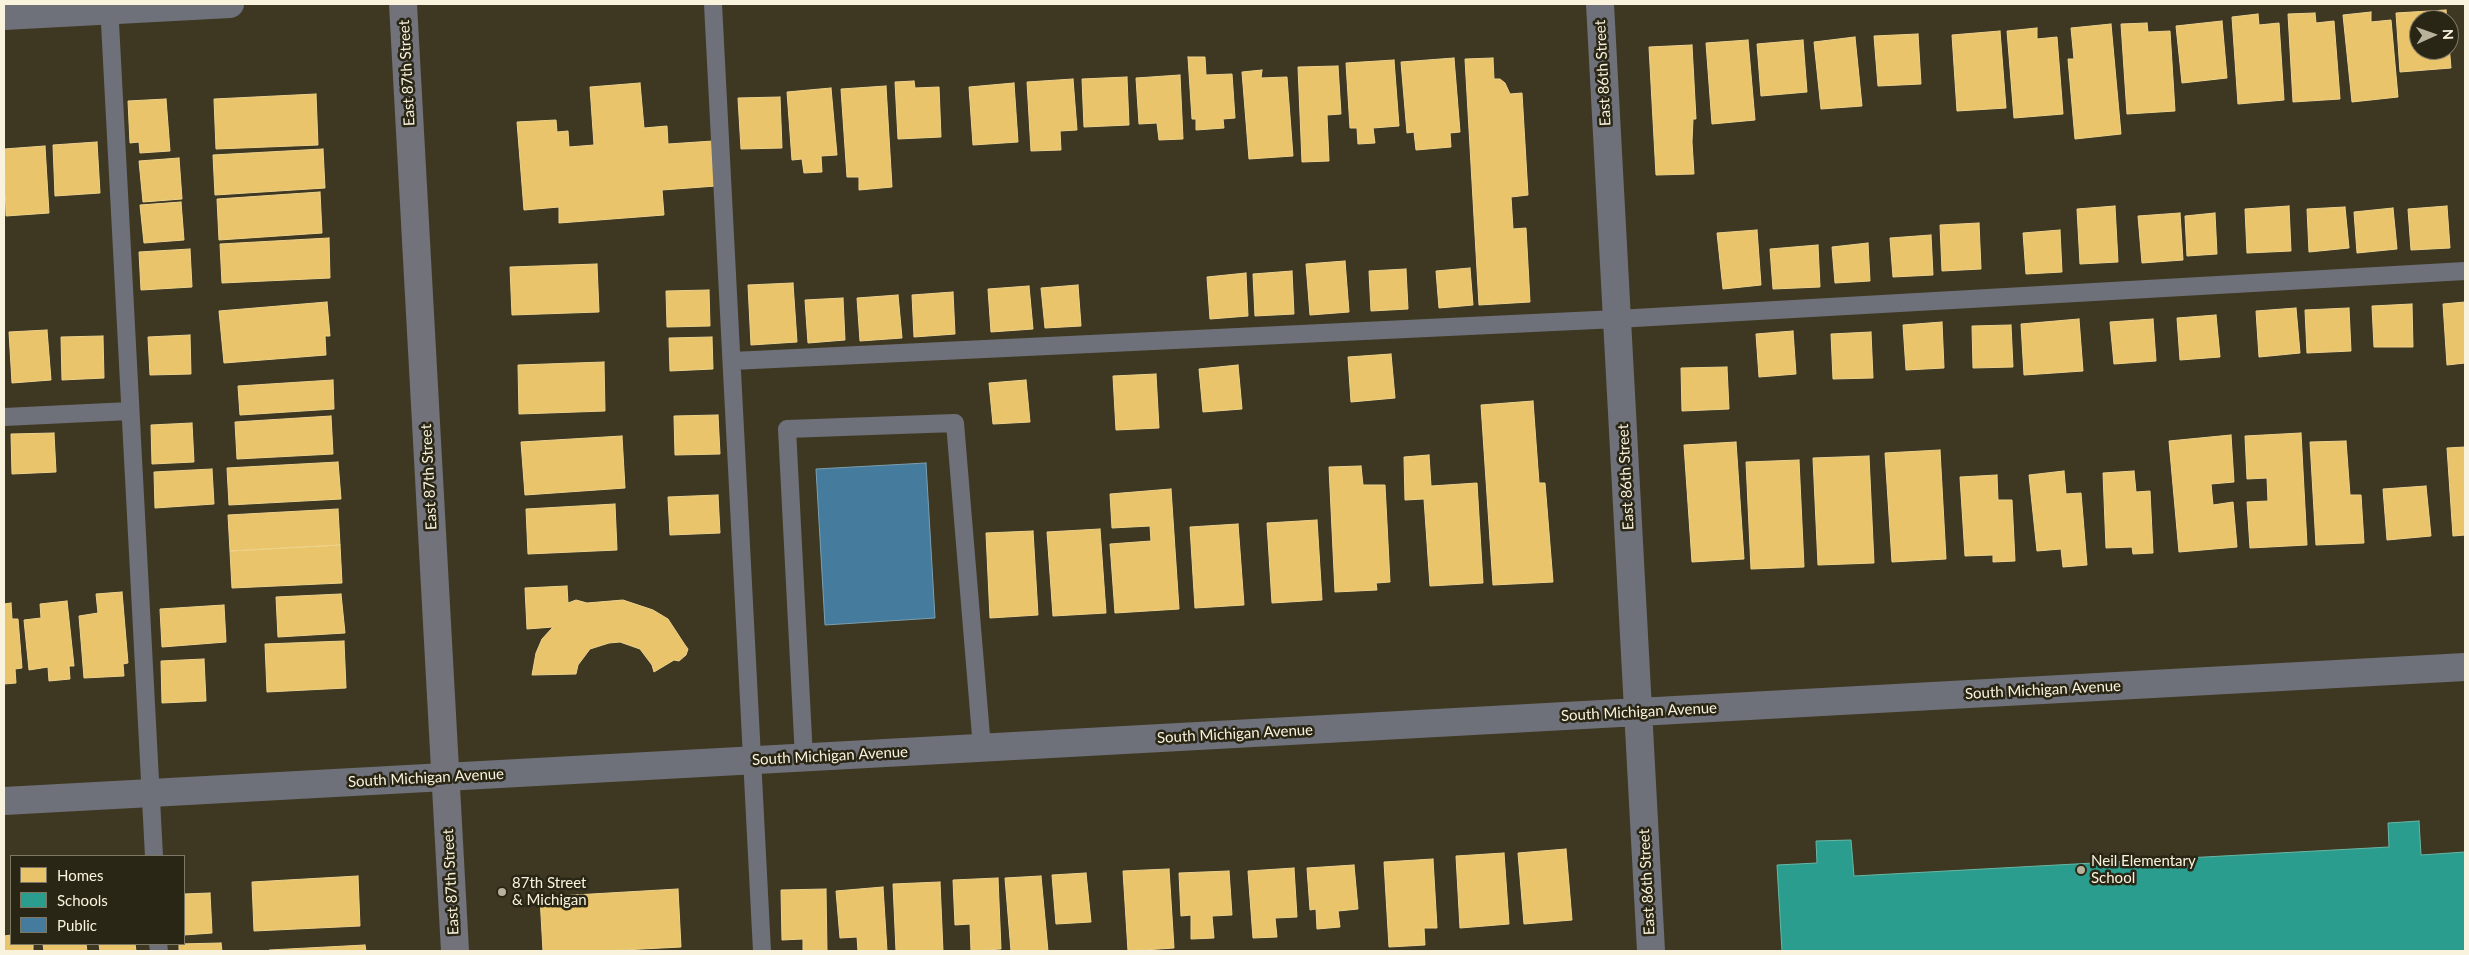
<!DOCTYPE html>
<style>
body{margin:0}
#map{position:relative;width:2469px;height:955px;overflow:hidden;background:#3e3822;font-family:Lato,sans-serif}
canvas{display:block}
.frame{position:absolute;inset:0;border:5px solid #f9f3dd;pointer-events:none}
.legend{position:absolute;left:10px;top:855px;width:175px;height:90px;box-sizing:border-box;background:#2a2615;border:1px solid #7d7865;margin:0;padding:6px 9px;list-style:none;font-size:15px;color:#f9f3dd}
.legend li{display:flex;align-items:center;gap:10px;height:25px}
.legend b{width:25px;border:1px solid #7d7865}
.north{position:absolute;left:2409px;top:10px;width:50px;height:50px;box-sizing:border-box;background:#2a2615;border:1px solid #7d7865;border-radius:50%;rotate:88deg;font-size:14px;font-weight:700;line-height:20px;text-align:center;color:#f9f3dd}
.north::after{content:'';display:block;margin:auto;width:18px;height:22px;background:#b8b29c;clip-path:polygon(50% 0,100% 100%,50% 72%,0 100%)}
</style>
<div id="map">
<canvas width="2469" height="955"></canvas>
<div class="frame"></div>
<ul class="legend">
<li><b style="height:14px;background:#e9c46a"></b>Homes</li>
<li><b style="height:14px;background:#2a9d8f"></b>Schools</li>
<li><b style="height:14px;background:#457b9d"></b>Public</li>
</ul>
<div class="north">N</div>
</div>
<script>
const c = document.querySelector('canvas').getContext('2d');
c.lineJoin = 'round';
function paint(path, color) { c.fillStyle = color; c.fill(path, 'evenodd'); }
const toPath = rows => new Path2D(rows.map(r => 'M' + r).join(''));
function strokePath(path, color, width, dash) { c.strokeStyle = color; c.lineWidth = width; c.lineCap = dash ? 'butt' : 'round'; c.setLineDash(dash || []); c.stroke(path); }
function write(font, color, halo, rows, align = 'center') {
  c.font = font + ' Lato,sans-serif'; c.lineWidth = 5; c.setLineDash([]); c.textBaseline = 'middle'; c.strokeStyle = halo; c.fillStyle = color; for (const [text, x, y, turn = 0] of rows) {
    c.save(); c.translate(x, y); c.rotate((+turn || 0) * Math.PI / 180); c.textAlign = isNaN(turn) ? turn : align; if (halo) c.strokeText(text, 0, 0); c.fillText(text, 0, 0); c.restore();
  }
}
const homes = toPath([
 [2446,10,2447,20,2419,20,2419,50,2449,50,2449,45,2451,68,2400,72,2396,13,2446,10],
 [2371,12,2371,22,2391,20,2398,97,2352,102,2343,15,2371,12],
 [2315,13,2316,23,2334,21,2340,99,2293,102,2288,14,2315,13],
 [2258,14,2259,25,2279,23,2284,100,2238,104,2232,17,2258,14],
 [2222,21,2227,78,2182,83,2176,26,2222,21],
 [2147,23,2148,32,2170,31,2175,111,2127,114,2121,24,2147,23],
 [2111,24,2121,134,2075,139,2068,59,2074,59,2071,28,2111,24],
 [2037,28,2037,39,2057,37,2063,114,2014,118,2007,31,2037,28],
 [2000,31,2006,108,1957,111,1952,35,2000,31],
 [1918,34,1921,84,1878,86,1874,36,1918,34],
 [1855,37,1862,106,1821,109,1814,42,1855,37],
 [1748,40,1755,120,1712,124,1706,43,1748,40],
 [1803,40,1807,92,1761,96,1757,44,1803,40],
 [1692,45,1696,119,1693,119,1692,142,1694,174,1656,175,1649,47,1692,45],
 [1188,57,1205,57,1206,75,1232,74,1235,118,1223,119,1224,128,1196,130,1196,119,1192,119,1188,57],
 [1454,58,1460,132,1450,133,1451,147,1416,150,1414,132,1407,133,1401,62,1454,58],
 [1493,58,1494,79,1500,79,1505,83,1510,94,1522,93,1528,195,1511,197,1513,229,1526,228,1530,302,1479,305,1465,59,1493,58],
 [1394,60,1399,126,1373,128,1375,143,1358,144,1357,128,1350,128,1346,63,1394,60],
 [1338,66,1341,114,1327,115,1329,161,1302,162,1298,67,1338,66],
 [1262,70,1261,78,1287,77,1293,156,1249,159,1242,72,1262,70],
 [1180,75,1183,139,1159,140,1157,123,1139,124,1136,78,1180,75],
 [1127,77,1129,125,1084,127,1082,79,1127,77],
 [1073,79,1077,130,1060,131,1061,150,1031,151,1027,82,1073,79],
 [914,81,915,88,939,87,941,137,898,139,895,82,914,81],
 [640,83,644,128,667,126,668,144,713,141,716,186,662,190,664,215,559,223,559,207,524,210,517,122,556,120,557,132,568,131,569,147,594,145,590,87,640,83],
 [1014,83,1018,142,973,145,969,87,1014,83],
 [886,86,892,187,859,190,859,177,847,177,841,89,886,86],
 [831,88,837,155,821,156,822,172,804,173,802,159,792,160,787,92,831,88],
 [316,94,318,145,216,149,214,99,316,94],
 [780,97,782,148,741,149,738,98,780,97],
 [166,99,170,151,140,153,139,142,130,143,128,101,166,99],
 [97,142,100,193,55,196,53,145,97,142],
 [45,146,49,213,6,216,4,149,45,146],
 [323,149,325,188,215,195,213,155,323,149],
 [179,158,182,199,143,202,139,161,179,158],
 [320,192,322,233,219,240,217,199,320,192],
 [181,202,184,240,144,243,140,205,181,202],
 [2115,206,2118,262,2080,264,2077,209,2115,206],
 [2289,206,2291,251,2247,253,2245,209,2289,206],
 [2447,206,2450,248,2411,250,2408,209,2447,206],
 [2345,207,2349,248,2309,252,2307,209,2345,207],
 [2393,208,2397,249,2357,253,2354,212,2393,208],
 [2180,213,2183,260,2142,263,2138,216,2180,213],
 [2215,213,2217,254,2187,256,2185,216,2215,213],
 [1979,223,1981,269,1942,271,1940,225,1979,223],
 [1757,230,1761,285,1723,289,1717,233,1757,230],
 [2060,230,2062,272,2026,274,2023,233,2060,230],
 [1931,235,1933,275,1893,277,1890,238,1931,235],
 [329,238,330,278,222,283,220,244,329,238],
 [1868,243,1870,281,1835,283,1832,247,1868,243],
 [1818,245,1820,287,1773,289,1770,249,1818,245],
 [190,249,192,287,141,290,139,252,190,249],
 [1345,261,1349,312,1310,315,1306,264,1345,261],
 [597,264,599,312,512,315,510,267,597,264],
 [1470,268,1473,305,1439,308,1436,271,1470,268],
 [1406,269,1408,309,1371,311,1369,271,1406,269],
 [1292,271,1294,314,1255,316,1253,274,1292,271],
 [1246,273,1248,316,1210,319,1207,277,1246,273],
 [793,283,797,342,751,345,748,285,793,283],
 [1078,285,1081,326,1045,328,1041,288,1078,285],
 [1029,286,1033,329,991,332,988,289,1029,286],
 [709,290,710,326,667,327,666,291,709,290],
 [953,292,955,334,914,337,912,295,953,292],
 [898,295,902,338,860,341,857,298,898,295],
 [843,298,845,340,808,343,805,300,843,298],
 [327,302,330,336,325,336,326,355,224,363,219,311,327,302],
 [2465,302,2465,363,2447,365,2443,304,2465,302],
 [2412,304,2413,347,2374,347,2372,306,2412,304],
 [2296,308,2300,353,2259,357,2256,311,2296,308],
 [2349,308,2351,351,2307,353,2305,310,2349,308],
 [2216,315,2220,357,2180,360,2177,318,2216,315],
 [2079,319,2083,371,2024,375,2021,324,2079,319],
 [2153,319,2156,361,2114,364,2110,322,2153,319],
 [1942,322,1944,368,1906,370,1903,325,1942,322],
 [2011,325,2013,367,1973,368,1972,326,2011,325],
 [47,330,51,380,12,383,9,332,47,330],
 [1793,331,1796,374,1759,377,1756,334,1793,331],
 [1871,332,1873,378,1833,379,1831,334,1871,332],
 [190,335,191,374,150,375,148,337,190,335],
 [103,336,104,378,62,380,61,337,103,336],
 [712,337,713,369,670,371,669,338,712,337],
 [1391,354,1395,398,1351,402,1348,357,1391,354],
 [604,362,605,411,519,414,518,365,604,362],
 [1238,365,1242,409,1203,412,1199,369,1238,365],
 [1727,367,1729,409,1682,411,1681,368,1727,367],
 [1156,374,1159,428,1116,430,1113,376,1156,374],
 [333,380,334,409,240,415,238,386,333,380],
 [1026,380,1030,422,993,424,989,383,1026,380],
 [1533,401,1539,483,1545,483,1553,582,1493,585,1481,405,1533,401],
 [718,415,720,454,675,455,674,416,718,415],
 [331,416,333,454,237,459,235,422,331,416],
 [192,423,194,462,152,464,151,425,192,423],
 [54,433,56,472,12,474,11,434,54,433],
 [2301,433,2307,545,2250,548,2247,502,2268,501,2267,478,2247,479,2245,436,2301,433],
 [2231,435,2234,482,2211,484,2213,505,2233,502,2237,547,2179,552,2169,441,2231,435],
 [622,436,625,488,525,495,521,442,622,436],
 [2346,441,2350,495,2361,495,2364,543,2316,545,2310,442,2346,441],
 [1736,442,1744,559,1692,562,1684,445,1736,442],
 [2465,447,2465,535,2453,536,2447,448,2465,447],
 [1940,450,1946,559,1892,562,1885,453,1940,450],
 [1429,455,1431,486,1477,483,1483,583,1430,586,1424,499,1405,500,1404,457,1429,455],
 [1869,456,1874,563,1818,565,1813,458,1869,456],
 [1799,460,1804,567,1751,569,1746,462,1799,460],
 [338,462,341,499,229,505,227,468,338,462],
 [1361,466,1363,485,1385,485,1390,582,1376,583,1377,590,1335,592,1329,467,1361,466],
 [212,469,214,504,155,508,154,472,212,469],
 [2064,471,2066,494,2081,493,2087,565,2063,567,2061,549,2037,551,2029,475,2064,471],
 [2134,471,2136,492,2150,491,2153,553,2133,554,2132,547,2106,548,2103,473,2134,471],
 [1997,475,1998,500,2012,500,2015,561,1993,562,1993,555,1965,556,1960,477,1997,475],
 [2426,486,2431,536,2387,540,2383,489,2426,486],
 [1171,489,1179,609,1115,613,1110,544,1151,541,1150,526,1112,528,1110,494,1171,489],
 [718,495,720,533,670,535,668,497,718,495],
 [615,504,617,550,528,554,526,509,615,504],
 [338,509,340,545,230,551,228,515,338,509],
 [1317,520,1322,600,1272,603,1267,523,1317,520],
 [1238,524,1244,605,1195,608,1190,527,1238,524],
 [1100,529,1106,613,1053,616,1047,532,1100,529],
 [1033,531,1038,615,990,618,986,533,1033,531],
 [340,545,342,583,232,588,230,551,340,545],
 [567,586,568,603,576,600,587,603,623,600,653,610,668,619,685,645,688,649,686,655,679,661,674,660,654,672,652,665,640,649,620,642,609,643,590,649,578,665,576,674,532,675,536,653,542,639,553,627,527,629,525,588,567,586],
 [122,592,128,663,123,664,124,676,84,678,79,616,98,613,96,594,122,592],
 [341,594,345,633,278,637,276,597,341,594],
 [67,601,74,666,69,666,70,679,49,681,48,667,29,670,24,620,41,618,40,604,67,601],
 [11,603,12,619,18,619,22,668,15,669,16,683,4,684,4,604,11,603],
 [224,605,226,642,162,647,160,609,224,605],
 [344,641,346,688,267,692,265,644,344,641],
 [204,659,206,701,162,703,161,661,204,659],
 [1566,849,1572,920,1524,924,1518,853,1566,849],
 [1504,853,1509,924,1460,928,1456,856,1504,853],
 [1433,859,1437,928,1424,928,1425,945,1389,947,1384,862,1433,859],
 [1354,865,1358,909,1338,911,1340,927,1317,929,1316,909,1310,910,1307,868,1354,865],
 [1294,868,1297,917,1275,918,1277,937,1253,938,1248,871,1294,868],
 [1169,869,1174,948,1128,951,1123,871,1169,869],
 [1229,871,1232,915,1212,916,1214,938,1191,939,1191,915,1181,916,1179,873,1229,871],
 [1086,873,1091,922,1056,924,1052,875,1086,873],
 [358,876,360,926,254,931,252,882,358,876],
 [1041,876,1048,951,1011,951,1005,878,1041,876],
 [998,878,1001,949,971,951,970,924,955,925,953,880,998,878],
 [940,882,943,951,896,951,893,884,940,882],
 [883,887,887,951,858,951,857,937,840,938,836,891,883,887],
 [678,889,681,947,603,951,543,951,540,897,678,889],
 [826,889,827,951,803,951,803,939,782,940,781,890,826,889],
 [210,893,212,933,184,935,184,894,210,893],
 [11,935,11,944,33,944,33,951,4,951,4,936,11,935],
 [221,943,222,951,179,951,179,944,221,943],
 [43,944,86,944,87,951,44,951,43,944],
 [99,944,135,944,136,951,100,951,99,944],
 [365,945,366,951,269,951,269,950,365,945]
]);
paint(homes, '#e9c46a');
strokePath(homes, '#eed28c', 1);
const schools = toPath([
 [2419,821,2421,855,2465,852,2465,951,1782,951,1777,865,1817,863,1816,841,1851,840,1854,876,2389,847,2388,823,2419,821]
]);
paint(schools, '#2a9d8f');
strokePath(schools, '#68b7a6', 1);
const public = toPath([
 [926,463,935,618,825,625,816,469,926,463]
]);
paint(public, '#457b9d');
strokePath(public, '#7b9fb0', 1);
strokePath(toPath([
 [109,4,154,856],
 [713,4,762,951],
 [732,361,1617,319,2465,271],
 [4,417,130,411],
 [804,758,787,429,955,423,982,748],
 [158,944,159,951]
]), '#6f717a', 18);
strokePath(toPath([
 [1600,4,1651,951],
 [4,16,230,4],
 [4,801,2465,667]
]), '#6f717a', 28);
strokePath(toPath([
 [403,4,455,951]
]), '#71727a', 28);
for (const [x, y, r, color] of [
 [2081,870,5,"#b8b29c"],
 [502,892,5,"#b8b29c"]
]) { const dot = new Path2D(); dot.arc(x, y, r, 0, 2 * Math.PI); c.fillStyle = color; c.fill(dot); strokePath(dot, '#2a2615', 2); }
write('15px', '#f9f3dd', '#2a2615', [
 ["East 87th Street",407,73,-93],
 ["East 86th Street",1603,73,-93],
 ["East 87th Street",429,477,-93],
 ["East 86th Street",1626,477,-93],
 ["South Michigan Avenue",2043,690,-3],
 ["South Michigan Avenue",1639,712,-3],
 ["South Michigan Avenue",1235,734,-3],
 ["South Michigan Avenue",830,756,-3],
 ["South Michigan Avenue",426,778,-3],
 ["East 87th Street",451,882,-93],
 ["East 86th Street",1647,882,-93]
]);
write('15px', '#f9f3dd', '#2a2615', [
 ["Neil Elementary",2091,861],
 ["School",2091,878],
 ["87th Street",512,883],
 ["& Michigan",512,900]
], 'left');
</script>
